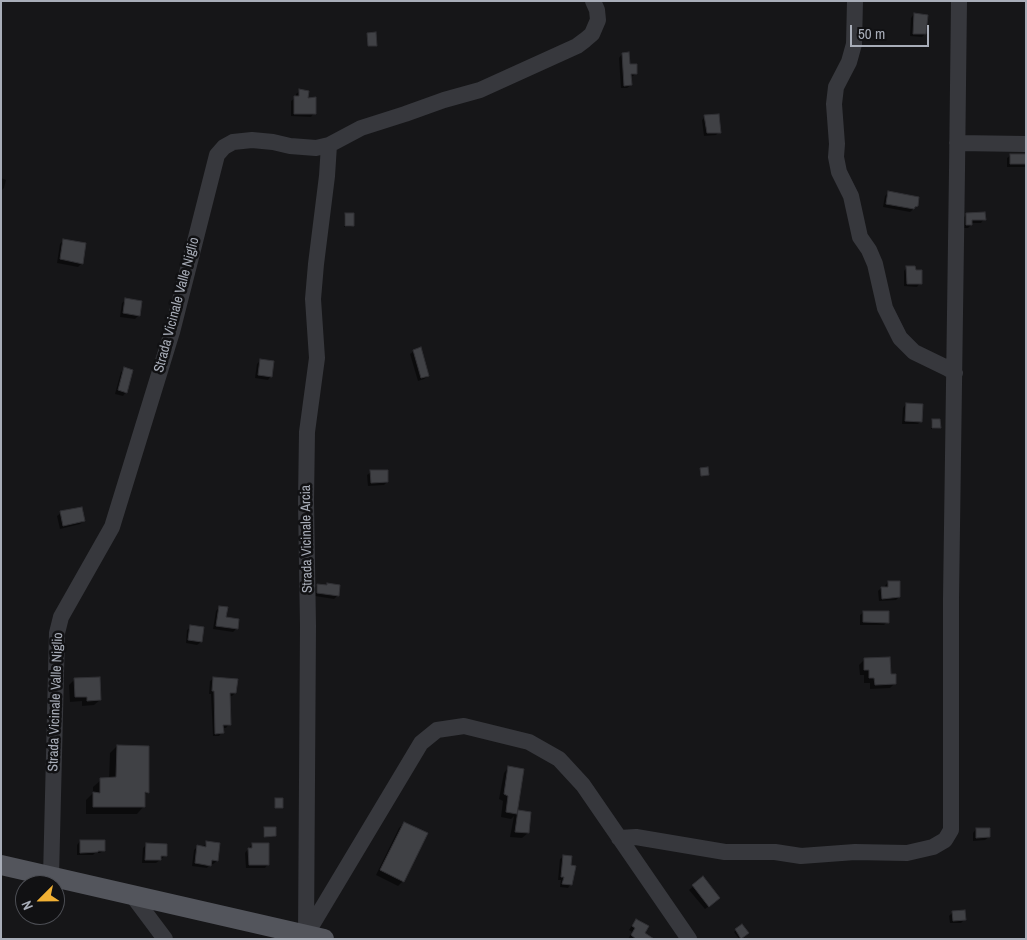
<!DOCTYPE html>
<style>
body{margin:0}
#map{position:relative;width:1027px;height:940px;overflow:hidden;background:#161618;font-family:"Archivo Narrow",sans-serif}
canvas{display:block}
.frame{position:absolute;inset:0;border:2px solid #a8adb8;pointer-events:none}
.north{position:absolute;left:15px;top:875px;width:50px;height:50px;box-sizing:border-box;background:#111113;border:1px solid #4d4f55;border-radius:50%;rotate:247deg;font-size:14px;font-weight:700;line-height:20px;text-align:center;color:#a8adb8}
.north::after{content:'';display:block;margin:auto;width:18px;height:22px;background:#f2b134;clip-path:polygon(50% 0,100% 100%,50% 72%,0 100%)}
.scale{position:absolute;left:850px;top:25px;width:79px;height:22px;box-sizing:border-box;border:2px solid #a8adb8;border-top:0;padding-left:6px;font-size:15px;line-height:18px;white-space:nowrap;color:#a8adb8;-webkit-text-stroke:4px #111113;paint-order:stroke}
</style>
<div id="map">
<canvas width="1027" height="940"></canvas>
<div class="frame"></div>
<div class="north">N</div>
<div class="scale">50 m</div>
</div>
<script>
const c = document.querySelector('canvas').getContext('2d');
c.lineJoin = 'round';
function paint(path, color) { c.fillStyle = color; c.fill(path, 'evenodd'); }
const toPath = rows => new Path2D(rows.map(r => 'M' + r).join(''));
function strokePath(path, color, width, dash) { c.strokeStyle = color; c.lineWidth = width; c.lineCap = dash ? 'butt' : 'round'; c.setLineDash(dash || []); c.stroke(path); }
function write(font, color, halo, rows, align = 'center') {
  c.font = font + ' "Archivo Narrow",sans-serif'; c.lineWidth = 5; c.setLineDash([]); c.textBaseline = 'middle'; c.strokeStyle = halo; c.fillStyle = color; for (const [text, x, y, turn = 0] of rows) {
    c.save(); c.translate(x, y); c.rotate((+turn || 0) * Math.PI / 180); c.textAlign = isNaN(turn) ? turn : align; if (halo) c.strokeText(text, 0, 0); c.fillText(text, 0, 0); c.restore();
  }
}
paint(toPath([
 [914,14,925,34,922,37,910,36,911,18],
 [622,54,629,66,636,73,633,76,630,77,631,85,627,88,621,88,619,58],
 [300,91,307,99,314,113,311,117,291,116,291,101,295,98,296,98,296,94],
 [705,117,719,132,716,135,704,136,702,120],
 [1011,155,1026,155,1026,167,1007,167,1007,158],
 [1,178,6,180,4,188,1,191],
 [888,193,917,206,910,212,883,207,885,196],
 [345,214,353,225,351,227,344,227,344,216],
 [967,214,984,219,981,223,971,223,971,225,968,228,963,228,964,217],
 [64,240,82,263,78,267,57,263,60,244],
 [907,267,920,283,917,287,904,286,904,271],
 [126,300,139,315,135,319,120,317,122,303],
 [414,351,428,376,424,379,418,381,410,354],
 [261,360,271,376,268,380,255,378,257,364],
 [125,369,126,392,123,396,115,394,121,372],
 [906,404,921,421,918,424,902,424,903,408],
 [932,420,939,427,938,428,931,429,931,422],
 [371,472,387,482,384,485,368,486,367,475],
 [61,513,84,521,80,524,60,529,57,516],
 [888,582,899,597,896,600,879,601,878,591,881,588,885,588,885,586],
 [328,584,339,586,337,596,334,599,315,596,314,588,318,585,325,586],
 [220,607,225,618,236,629,233,632,213,629,216,611],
 [864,612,887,622,884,625,860,625,860,615],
 [191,627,201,642,197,645,186,643,187,630],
 [865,659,890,676,895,683,890,688,870,689,870,683,864,683,864,675,860,675,859,665],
 [214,678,235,693,232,696,229,696,229,724,226,728,222,728,222,732,219,736,213,736,211,694,209,694,210,681],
 [75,679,100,700,94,705,82,706,82,701,70,702,69,685],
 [117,746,147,792,144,796,144,806,137,814,86,814,86,800,93,793,93,787,101,780,109,779,110,753],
 [509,767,522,770,516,815,519,812,528,833,522,838,510,837,514,816,511,819,501,817,503,801,499,799,504,773],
 [404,823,403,881,398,886,376,875,399,828],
 [264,828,275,836,274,837,263,837,263,829],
 [976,829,989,837,985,840,973,841,973,833],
 [80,841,104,850,100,853,95,853,93,855,77,855,77,845],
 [207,842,217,861,213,864,210,864,207,868,192,866,194,850,197,847,203,847],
 [252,844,268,864,265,868,246,868,245,853],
 [146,845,165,856,156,863,142,863,143,848],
 [564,856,570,867,571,884,568,888,560,887,561,880,558,880,560,859],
 [703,878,716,901,705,909,689,890],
 [953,912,965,919,961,923,950,923,949,916],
 [636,920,645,939,628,939,632,932,629,930],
 [742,926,747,933,739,939,734,932]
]), '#0007');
const building = toPath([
 [914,13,928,15,926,34,913,34,914,13],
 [376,32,377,46,368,46,367,33,376,32],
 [629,52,630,64,637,64,637,74,631,74,632,85,624,86,622,53,629,52],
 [299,89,309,91,308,98,316,97,316,114,294,114,294,96,299,96,299,89],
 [719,114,721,133,707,133,704,115,719,114],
 [1010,154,1026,154,1026,164,1010,164,1010,154],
 [888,191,919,197,918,206,915,207,914,209,886,204,888,191],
 [985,212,986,220,972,220,972,225,966,225,966,213,985,212],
 [345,213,354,213,354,226,345,226,345,213],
 [63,239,86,243,83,264,60,259,63,239],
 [906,266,915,266,916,270,922,270,922,284,907,284,906,266],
 [125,298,142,301,140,316,123,313,125,298],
 [421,347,429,376,421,378,413,350,421,347],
 [260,359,274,361,272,377,258,375,260,359],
 [124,367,133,370,127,393,118,390,124,367],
 [906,403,923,404,922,422,905,421,906,403],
 [932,419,940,419,941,428,932,428,932,419],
 [708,467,709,475,701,476,700,468,708,467],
 [370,470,388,470,388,482,371,483,370,470],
 [82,507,85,521,63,526,60,511,82,507],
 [888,581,900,581,900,597,882,599,881,587,888,587,888,581],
 [327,583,340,585,339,596,317,593,317,584,327,585,327,583],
 [219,606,228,607,226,617,239,619,238,629,216,626,219,606],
 [863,611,889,611,889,623,863,622,863,611],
 [190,625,204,627,202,642,188,640,190,625],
 [890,657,891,674,896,674,896,684,875,685,874,678,869,678,869,670,864,670,864,658,890,657],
 [100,677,101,700,87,701,87,697,75,697,74,678,100,677],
 [213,677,238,679,236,693,230,693,231,725,223,725,224,733,215,734,214,691,212,691,213,677],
 [117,745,149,746,149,793,145,792,145,807,93,807,93,792,100,793,100,778,116,777,117,745],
 [508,766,524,769,517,814,506,812,508,796,504,794,508,766],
 [275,798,283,798,283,808,275,808,275,798],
 [518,810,531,812,529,833,515,832,518,810],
 [404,822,428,833,404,882,380,870,404,822],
 [264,827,276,827,276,836,264,837,264,827],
 [976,828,990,828,990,837,976,838,976,828],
 [80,840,105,840,105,851,98,851,98,852,80,853,80,840],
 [206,841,220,843,218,861,212,860,211,866,195,863,197,845,206,847,206,841],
 [146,843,167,844,167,856,161,856,161,860,145,860,146,843],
 [252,843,269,843,269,865,249,865,248,848,252,848,252,843],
 [563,855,572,856,571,865,576,866,572,885,562,884,564,877,561,877,563,855],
 [703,876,720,898,709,907,692,885,703,876],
 [965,910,966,920,953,921,952,911,965,910],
 [636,919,649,926,645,933,654,939,636,939,631,935,635,928,632,926,636,919],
 [742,924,749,933,741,939,735,929,742,924]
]);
paint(building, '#404145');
strokePath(building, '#303034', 1);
strokePath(toPath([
 [855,1,854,44,849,62,836,87,834,104,837,144,836,157,839,172,851,196,860,237,869,250,875,264,885,308,900,338,914,352,947,368,955,373],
 [957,143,1026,144],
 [619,838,636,837,725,852,775,852,801,856,855,852,907,853,933,847,945,840,951,830,951,598,957,171,959,1],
 [51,877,57,633,61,617,112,527,172,332,217,155,224,147,233,142,252,140,273,142,290,146,316,148,329,145,361,128,405,114,444,100,480,90,577,46,585,40,592,34,598,20,597,10,593,1],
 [132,895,165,939],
 [306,935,308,626,306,501,307,432,317,358,313,299,316,264,327,176,329,145],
 [306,935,421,743,437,730,464,726,529,742,559,759,583,785,689,939]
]), '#37383d', 16);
strokePath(toPath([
 [1,865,324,939]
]), '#53555c', 20);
write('14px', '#a8adb8', '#111113', [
 ["Strada Vicinale Valle Niglio",177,305,-75],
 ["Strada Vicinale Arcia",307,539,-91],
 ["Strada Vicinale Valle Niglio",56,702,-88]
]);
</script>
